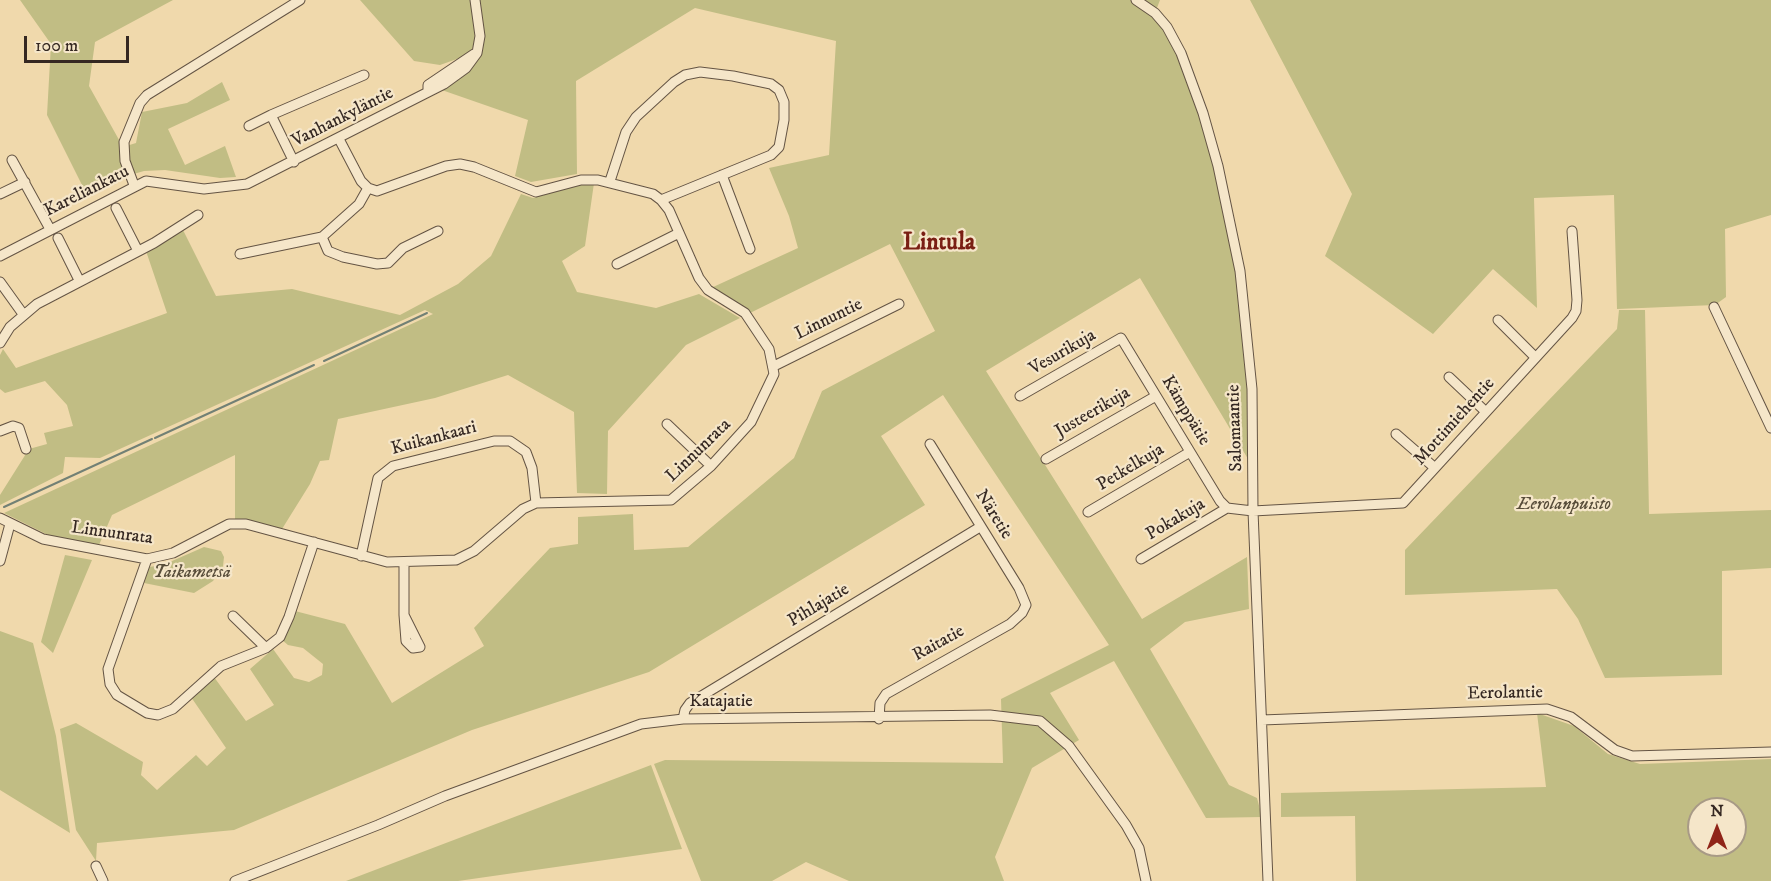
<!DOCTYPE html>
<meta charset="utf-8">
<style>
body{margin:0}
#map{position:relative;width:1771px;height:881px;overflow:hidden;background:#f0d9ac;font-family:"IM FELL DW Pica",serif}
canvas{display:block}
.north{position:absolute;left:1687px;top:797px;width:60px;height:60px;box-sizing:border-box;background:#f5e6c9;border:2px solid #a89a86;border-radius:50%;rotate:0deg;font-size:16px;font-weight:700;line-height:24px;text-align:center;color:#352822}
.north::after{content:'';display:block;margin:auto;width:21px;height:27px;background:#8f2418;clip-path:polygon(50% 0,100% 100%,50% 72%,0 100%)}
.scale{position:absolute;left:24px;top:36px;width:105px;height:27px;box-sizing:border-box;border:3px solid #352822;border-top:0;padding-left:8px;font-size:18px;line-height:21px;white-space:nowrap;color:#352822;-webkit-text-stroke:4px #f5e6c9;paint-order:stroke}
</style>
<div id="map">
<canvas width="1771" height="881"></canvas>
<div class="north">N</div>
<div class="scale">100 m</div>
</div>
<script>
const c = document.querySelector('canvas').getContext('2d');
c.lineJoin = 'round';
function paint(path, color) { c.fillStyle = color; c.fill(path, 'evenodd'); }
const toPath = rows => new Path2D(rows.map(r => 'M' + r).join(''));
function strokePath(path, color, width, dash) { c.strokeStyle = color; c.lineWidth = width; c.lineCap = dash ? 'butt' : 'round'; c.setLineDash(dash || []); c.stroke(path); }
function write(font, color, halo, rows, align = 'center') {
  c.font = font + ' "IM FELL DW Pica",serif'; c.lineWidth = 4.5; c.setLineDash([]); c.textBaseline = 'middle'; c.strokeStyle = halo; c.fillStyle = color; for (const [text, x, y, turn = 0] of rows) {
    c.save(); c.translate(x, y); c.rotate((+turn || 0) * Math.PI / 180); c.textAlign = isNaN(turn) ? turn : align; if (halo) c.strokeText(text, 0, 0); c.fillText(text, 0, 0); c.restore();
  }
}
paint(toPath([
 [20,0,173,0,95,42,89,86,123,147,136,143,142,112,187,103,222,82,230,100,168,129,185,165,225,146,236,177,220,178,165,170,144,171,130,175,88,197,47,115,51,44],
 [360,0,471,0,475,38,471,54,440,65,414,61],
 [474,0,1160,0,1155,13,1181,53,1203,113,1240,271,1254,469,1140,278,986,371,1142,619,1247,557,1249,609,1185,622,1150,649,1229,785,1257,798,1262,817,1206,818,1114,661,1050,693,1079,740,1032,768,995,857,1004,881,849,881,806,862,772,881,701,881,654,764,665,760,1003,763,1001,699,1109,645,943,395,881,436,925,505,649,672,472,730,234,830,97,843,96,861,76,830,60,729,76,723,143,762,141,775,157,790,196,755,207,766,226,748,191,697,214,677,246,721,274,705,250,669,273,649,294,678,309,682,322,675,323,664,303,648,288,645,282,640,295,611,345,624,392,703,484,646,474,628,550,548,578,544,578,517,633,514,634,550,688,547,794,458,822,391,935,331,890,244,750,313,711,288,798,248,789,216,769,168,829,155,836,41,695,8,576,81,577,174,531,182,515,176,528,120,436,88,477,53],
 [1250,0,1771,0,1771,215,1725,229,1726,297,1715,305,1617,309,1614,195,1534,198,1537,308,1493,269,1433,334,1325,256,1352,194],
 [577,183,594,183,585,246,562,261,577,292,656,308,699,294,740,318,686,345,608,431,607,494,577,493,574,412,508,375,435,398,338,419,329,460,320,461,310,484,282,529,235,521,235,455,112,515,99,545,50,536,4,513,433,314,425,310,100,458,65,457,63,473,0,505,0,495,29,449,47,444,44,433,73,426,67,405,45,381,5,393,0,389,0,355,3,349,16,368,167,313,146,251,183,230,216,296,292,289,400,315,458,284,491,256,521,194,533,198],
 [1619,310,1645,310,1649,514,1771,510,1771,568,1722,571,1722,675,1605,678,1578,619,1557,589,1405,595,1405,550,1617,329],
 [204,547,221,551,224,557,223,566,213,581,194,593,144,583,149,567,163,565],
 [65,555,92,560,53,653,41,642],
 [0,631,33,643,56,736,70,833,0,790],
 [1537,713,1574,726,1608,754,1640,764,1771,759,1771,881,1356,881,1355,816,1281,817,1281,793,1546,787],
 [1699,809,1735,809,1735,845,1699,845],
 [651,765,682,849,458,881,346,881]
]), '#c1bd84');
strokePath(toPath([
 [324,361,427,313],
 [155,438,314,365],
 [4,507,152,439]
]), '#728075', 2);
const minor = toPath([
 [1136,0,1155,13,1167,27,1181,53,1203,113,1218,166,1240,271,1252,389,1253,511,1268,881],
 [428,92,428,85,474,54],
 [249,126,271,115],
 [12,160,50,229],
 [294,162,271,115,364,75],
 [722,175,750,249],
 [610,181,626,132,636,117,674,82,685,75,700,72,733,76,771,84,779,90,784,102,784,120,779,147,771,155,661,200],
 [134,185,125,161,124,142,140,103,147,95,300,0],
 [0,194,25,182],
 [116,208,138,251],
 [322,237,328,251,343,257,377,264,388,263,403,248,438,231],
 [58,238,79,280],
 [240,254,322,237,359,204,368,188],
 [0,256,146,181,204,189,247,184,444,84,466,68,477,53,480,36,475,0],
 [617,264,679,233],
 [0,282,23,314],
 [1714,307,1771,428],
 [1498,320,1535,357],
 [0,343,10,327,37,304,154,243,198,215],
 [774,366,899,304],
 [1449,377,1486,412],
 [1020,396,1121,338,1220,501,1227,508,1253,511,1403,503,1572,318,1576,311,1577,300,1572,231],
 [667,424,711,466],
 [0,431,13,426,19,428,26,449],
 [1396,434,1435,468],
 [1046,459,1156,396],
 [1088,512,1190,452],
 [0,518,43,539,147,559,173,553,229,524,246,524,387,562,456,560,474,551,523,509,536,503,671,500,711,466,751,422,774,374,769,349,745,313,708,290,699,278,669,210,661,200,653,194,598,180,581,180,536,192,474,167,460,164,446,166,377,191,368,188,361,181,339,139],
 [361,556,378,478,393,466,494,441,510,441,526,452,532,468,536,503],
 [147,559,108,669,110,684,117,695,147,713,158,715,173,709,221,666,266,648,280,637,289,617,314,542],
 [1141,559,1227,508],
 [0,561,10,524],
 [404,563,404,615,406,641,413,648,420,647,404,615],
 [233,616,266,648],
 [683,719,685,710,690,703,980,527],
 [879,719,880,703,886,694,1010,624,1022,613,1026,605,1019,588,930,444],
 [1262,720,1547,709,1571,717,1615,750,1632,756,1771,752],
 [96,866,103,881],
 [235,881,378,825,445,796,641,724,683,719,990,715,1040,721,1069,746,1126,825,1139,848,1146,881]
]);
strokePath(minor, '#645444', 11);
strokePath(minor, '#f5e6c9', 9);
write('18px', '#352822', '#f5e6c9', [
 ["Vanhankyläntie",343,118,-27],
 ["Kareliankatu",87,192,-27],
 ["Linnuntie",829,320,-26],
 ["Vesurikuja",1063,353,-30],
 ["Kämppätie",1185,411,59],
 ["Justeerikuja",1093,413,-30],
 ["Mottimiehentie",1455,422,-48],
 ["Salomaantie",1236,428,-92],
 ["Kuikankaari",434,439,-15],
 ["Linnunrata",699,451,-44],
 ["Petkelkuja",1131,468,-31],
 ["Näretie",993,515,58],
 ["Pokakuja",1176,520,-31],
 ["Linnunrata",112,534,8],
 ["Pihlajatie",819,606,-31],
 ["Raitatie",939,644,-29],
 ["Eerolantie",1505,694,-1],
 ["Katajatie",721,702]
]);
write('italic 18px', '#584d3a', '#f5e6c9', [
 ["Eerolanpuisto",1564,505],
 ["Taikametsä",192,573]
]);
write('bold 24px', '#7a1f14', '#f5e6c9', [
 ["Lintula",939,244]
]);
</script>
